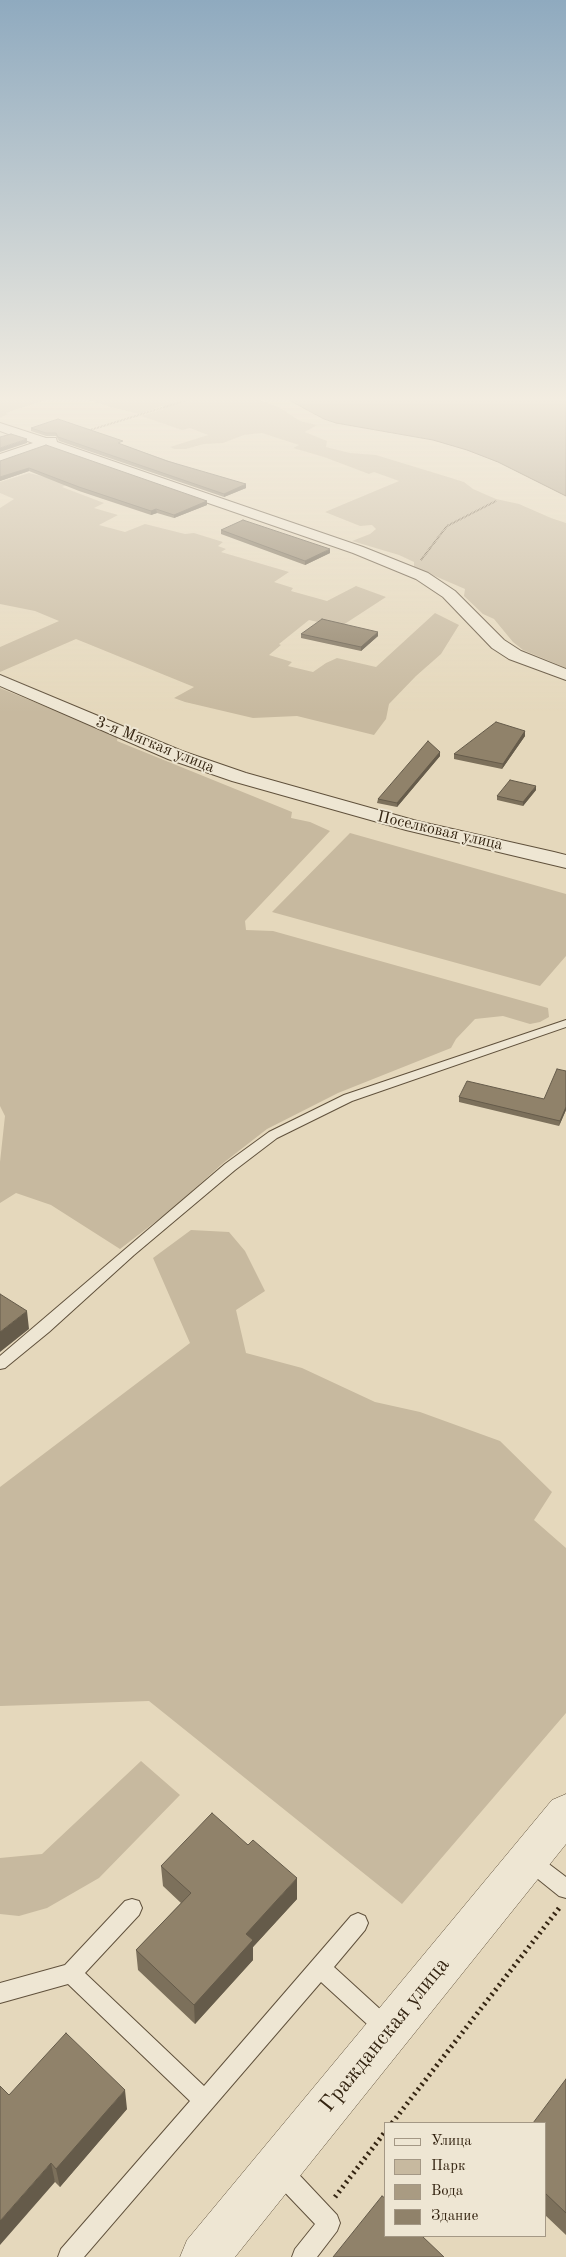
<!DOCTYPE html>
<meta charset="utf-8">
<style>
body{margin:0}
#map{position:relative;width:566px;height:2257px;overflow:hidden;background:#e5d8bc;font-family:"Old Standard TT",serif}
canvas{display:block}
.legend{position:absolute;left:384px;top:2122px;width:162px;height:115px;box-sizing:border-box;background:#eee6d3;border:1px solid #a49885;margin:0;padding:6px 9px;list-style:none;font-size:15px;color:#342411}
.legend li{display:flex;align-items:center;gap:10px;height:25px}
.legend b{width:25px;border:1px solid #a49885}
</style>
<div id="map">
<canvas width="566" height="2257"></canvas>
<ul class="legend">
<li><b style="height:6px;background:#eee6d3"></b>Улица</li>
<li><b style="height:14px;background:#c7b99f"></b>Парк</li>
<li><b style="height:14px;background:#a99b82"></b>Вода</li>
<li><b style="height:14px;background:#90826a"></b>Здание</li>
</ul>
</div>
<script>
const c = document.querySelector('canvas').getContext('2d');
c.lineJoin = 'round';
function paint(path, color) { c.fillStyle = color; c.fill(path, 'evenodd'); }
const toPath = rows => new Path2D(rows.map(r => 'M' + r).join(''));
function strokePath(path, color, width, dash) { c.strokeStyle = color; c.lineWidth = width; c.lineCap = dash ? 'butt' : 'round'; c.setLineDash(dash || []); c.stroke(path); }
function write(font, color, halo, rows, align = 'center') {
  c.font = font + ' "Old Standard TT",serif'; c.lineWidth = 4; c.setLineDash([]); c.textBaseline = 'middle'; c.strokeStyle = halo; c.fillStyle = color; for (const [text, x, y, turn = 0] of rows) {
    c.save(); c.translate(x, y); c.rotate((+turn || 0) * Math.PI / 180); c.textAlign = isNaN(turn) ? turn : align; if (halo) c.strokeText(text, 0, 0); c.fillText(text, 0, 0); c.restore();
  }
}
paint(toPath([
 [0,397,55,397,6,413,8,414,0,418],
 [80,397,251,397,279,407,300,421,317,425,305,432,327,441,326,447,350,453,376,455,448,477,464,482,473,489,496,499,519,504,551,518,566,523,566,668,523,650,513,642,494,619,483,614,464,596,465,589,414,567,414,562,399,555,352,541,370,534,376,529,372,525,360,526,325,512,399,481,374,472,369,474,324,457,293,448,299,445,262,433,244,435,223,443,204,444,186,449,174,449,170,447,208,435,190,428,182,430,141,416,164,409,162,406,139,414,110,407],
 [29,473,70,483,62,487,104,503,94,508,118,515,99,525,125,532,145,524,185,534,194,533,223,542,218,546,226,549,221,552,289,572,274,582,293,588,291,591,327,601,356,586,386,597,340,627,309,620,279,644,281,645,269,655,292,662,288,666,313,672,326,663,337,658,376,667,435,613,459,625,441,654,416,676,389,704,386,719,374,735,297,716,253,718,185,702,174,698,194,687,76,639,0,672,0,647,59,621,35,611,0,604,0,508,14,499,0,493,0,482],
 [0,688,118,736,117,741,292,812,291,818,310,822,330,831,245,921,246,930,273,931,548,1008,549,1017,540,1022,530,1024,503,1016,475,1019,456,1039,451,1048,338,1093,267,1129,222,1164,172,1209,120,1249,51,1205,16,1193,0,1203,0,1162,5,1116,0,1106],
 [350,833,566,894,566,956,540,986,272,912],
 [191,1230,229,1232,245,1251,265,1291,236,1310,246,1353,302,1368,375,1402,420,1412,500,1441,552,1492,534,1520,566,1548,566,1713,402,1904,149,1701,0,1706,0,1487,190,1343,153,1258],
 [141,1761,180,1795,99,1878,47,1908,19,1916,0,1914,0,1858,42,1854]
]), '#c7b99f');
const water = toPath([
 [283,397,566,397,566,496,498,462,467,450,433,440,336,423,324,419,283,397]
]);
paint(water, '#a99b82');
strokePath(water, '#7a6b55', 1);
const service = toPath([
 [566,1020,566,1027,352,1101,277,1138,235,1170,134,1255,49,1332,5,1368,0,1369,0,1356,225,1164,269,1132,344,1095,566,1020],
 [530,1852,537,1855,566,1877,566,1898,559,1896,523,1867,521,1861,523,1855,530,1852],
 [132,1899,139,1901,142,1908,139,1915,85,1973,204,2086,351,1916,358,1913,365,1916,368,1923,365,1930,334,1967,392,2020,395,2027,392,2034,385,2037,378,2034,321,1982,84,2257,58,2257,61,2249,190,2101,68,1984,0,2003,0,1983,65,1965,125,1901,132,1899],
 [281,2161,289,2164,337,2215,340,2223,337,2231,317,2257,292,2257,295,2249,315,2224,273,2180,270,2172,273,2164,281,2161]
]);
const minor = toPath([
 [0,423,46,438,56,438,57,442,363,547,428,573,455,591,504,640,521,651,566,669,566,680,509,659,492,648,443,597,416,579,353,553,46,447,0,462,0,454,33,443,0,431,0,423],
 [0,675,182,751,246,773,417,821,554,852,566,855,566,868,406,830,232,781,168,759,0,686,0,675]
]);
const tertiary = toPath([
 [566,1794,566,1844,235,2257,180,2257,187,2240,552,1800,566,1794]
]);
strokePath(service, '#60513c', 2);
strokePath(minor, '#60513c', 2);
strokePath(tertiary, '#60513c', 1);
strokePath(toPath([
 [87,431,197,397],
 [421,560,447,526,496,501]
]), '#342411', 2, [0.5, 1]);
strokePath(toPath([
 [392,2123,560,1907],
 [335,2197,385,2132]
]), '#342411', 5, [2, 4]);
paint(service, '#eee6d3');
paint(minor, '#eee6d3');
paint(tertiary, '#eee6d3');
paint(toPath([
 [31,428,123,445,246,488,224,497,59,441,56,436,46,436,31,431],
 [0,461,207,501,207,505,174,518,157,513,151,515,79,491,29,471,0,481],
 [221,530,330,553,305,565,221,534],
 [301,634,378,636,361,651,301,638],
 [525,731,525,736,502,769,454,759,454,754],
 [440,752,440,756,397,807,377,803,378,799],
 [536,790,523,806,497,800,497,796],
 [566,1071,566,1110,559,1126,459,1102,459,1097,544,1099],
 [161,1866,297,1899,253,1947,253,1960,195,2024,138,1970,136,1950,181,1903,163,1886],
 [566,2079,566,2235,545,2215,545,2123],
 [9,2095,127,2109,60,2187,55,2182]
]), '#7c705b');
paint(toPath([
 [27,439,27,443,0,452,0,448],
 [29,468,29,471,0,481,0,477],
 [246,484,246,488,224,497,224,494],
 [207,501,207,505,174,518,174,515],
 [156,509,157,513,151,515,151,511],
 [330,549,330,553,305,565,305,561],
 [378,632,378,636,361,651,361,647],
 [525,731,525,736,502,769,503,764],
 [440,752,440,756,397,807,397,803],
 [536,786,536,790,523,806,523,802],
 [566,1107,566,1110,559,1126,560,1121],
 [27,1311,29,1329,0,1352,0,1332],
 [297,1878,297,1899,253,1947,253,1960,195,2024,194,2005,246,1934],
 [125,2090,127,2109,60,2187,56,2169],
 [51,2163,55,2182,0,2245,0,2221]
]), '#655b4a');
const building = toPath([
 [58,419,123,441,118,443,167,461,246,484,224,494,58,437,56,433,46,433,31,428,58,419],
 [11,434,27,439,0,448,0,437,11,434],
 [46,445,207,501,174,515,156,509,151,511,79,487,29,468,0,477,0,461,46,445],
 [243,520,330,549,305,561,221,530,243,520],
 [322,619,378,632,361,647,301,634,322,619],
 [496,722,525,731,503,764,454,754,496,722],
 [428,741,440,752,397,803,378,799,428,741],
 [510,780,536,786,523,802,497,796,510,780],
 [557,1069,566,1071,566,1107,560,1121,459,1097,467,1081,544,1099,557,1069],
 [0,1294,27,1311,0,1332,0,1294],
 [212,1813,248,1845,253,1840,297,1878,246,1934,253,1940,194,2005,136,1950,191,1893,161,1866,212,1813],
 [66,2033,125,2090,56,2169,51,2163,0,2221,0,2086,9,2095,66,2033],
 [566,2079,566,2213,545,2193,545,2123,533,2123,566,2079],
 [382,2196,385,2198,385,2236,422,2236,444,2257,333,2257,382,2196]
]);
paint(building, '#90826a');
strokePath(building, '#655b4a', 1);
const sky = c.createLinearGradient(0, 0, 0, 713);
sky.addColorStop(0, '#8faabf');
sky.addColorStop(0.56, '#f3ede1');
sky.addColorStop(1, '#f3ede100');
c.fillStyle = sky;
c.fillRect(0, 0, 566, 713);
write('16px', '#342411', '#eee6d3', [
 ["3-я Мягкая улица",155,745,22],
 ["Поселковая улица",440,831,13]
]);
write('22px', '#342411', '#eee6d3', [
 ["Гражданская улица",385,2035,-51]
]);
</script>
